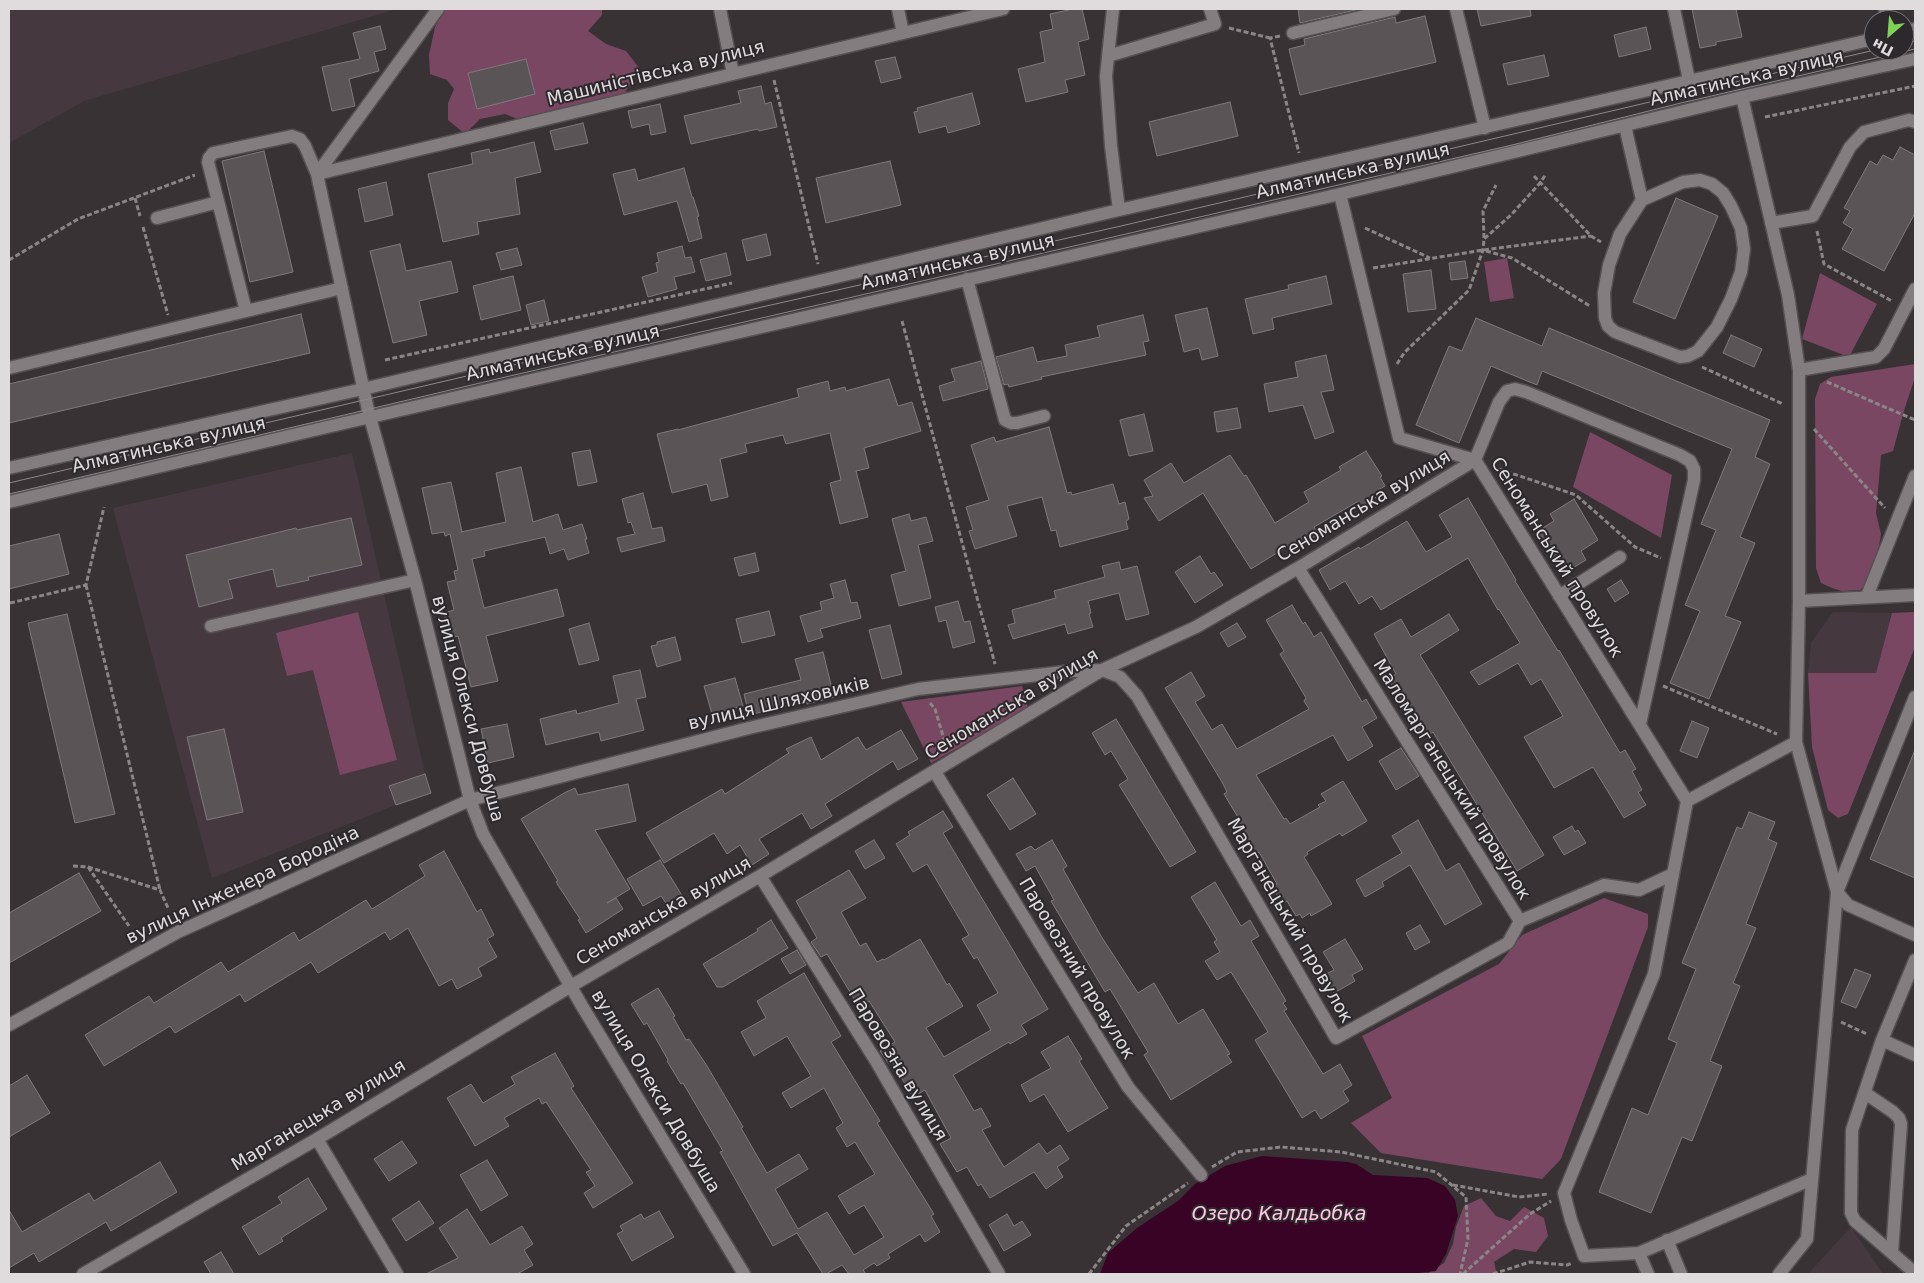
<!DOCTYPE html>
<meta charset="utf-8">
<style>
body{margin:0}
#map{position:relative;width:1924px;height:1283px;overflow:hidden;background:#383235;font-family:"DejaVu Sans",sans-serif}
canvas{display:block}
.frame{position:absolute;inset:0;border:10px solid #e0dcde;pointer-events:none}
.north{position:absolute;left:1864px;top:10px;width:50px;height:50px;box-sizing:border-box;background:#2d282b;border:1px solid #757073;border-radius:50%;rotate:207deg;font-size:14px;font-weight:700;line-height:20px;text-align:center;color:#e0dcde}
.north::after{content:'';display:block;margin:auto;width:18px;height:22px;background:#7dd154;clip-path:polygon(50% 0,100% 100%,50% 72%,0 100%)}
</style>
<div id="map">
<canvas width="1924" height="1283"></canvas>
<div class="frame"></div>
<div class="north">Пн</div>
</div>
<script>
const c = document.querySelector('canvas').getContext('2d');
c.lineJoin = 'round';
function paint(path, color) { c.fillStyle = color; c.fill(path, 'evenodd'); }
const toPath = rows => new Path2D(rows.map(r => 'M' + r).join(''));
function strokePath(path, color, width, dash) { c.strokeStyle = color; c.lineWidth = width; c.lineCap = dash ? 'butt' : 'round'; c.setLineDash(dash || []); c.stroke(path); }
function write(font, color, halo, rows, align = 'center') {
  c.font = font + ' "DejaVu Sans",sans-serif'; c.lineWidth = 4; c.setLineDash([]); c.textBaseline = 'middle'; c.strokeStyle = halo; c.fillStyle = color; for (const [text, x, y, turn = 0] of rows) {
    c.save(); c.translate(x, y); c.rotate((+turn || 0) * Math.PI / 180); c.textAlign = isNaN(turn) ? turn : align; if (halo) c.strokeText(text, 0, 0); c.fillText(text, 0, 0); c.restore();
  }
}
paint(toPath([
 [9,9,397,9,84,101,9,143],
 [352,453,425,774,390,786,396,805,212,878,113,508],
 [1833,612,1892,613,1876,673,1808,673,1811,643],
 [1851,1227,1883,1274,1808,1274]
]), '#45393f');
paint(toPath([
 [444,9,602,9,602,15,588,31,606,44,626,51,640,69,624,94,517,119,505,114,480,119,465,134,448,120,448,103,454,89,447,80,430,74,429,55,435,27],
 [1507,258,1514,298,1490,302,1484,262],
 [1820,273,1877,304,1849,357,1802,339],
 [1915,364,1915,377,1903,414,1893,451,1881,455,1876,513,1881,534,1876,565,1868,583,1860,590,1842,591,1832,588,1821,583,1816,568,1815,399,1820,384,1831,377],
 [1590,432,1672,475,1661,538,1573,487],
 [358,612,397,760,340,775,313,670,287,676,276,633],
 [1915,612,1915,647,1848,814,1838,818,1828,810,1812,747,1808,673,1876,673,1892,613],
 [1022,686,1028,708,931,763,901,702],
 [1604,898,1648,914,1648,927,1561,1159,1542,1179,1381,1153,1351,1123,1392,1098,1362,1036,1499,964,1522,935],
 [1481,1198,1496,1216,1510,1221,1524,1207,1544,1218,1548,1236,1536,1252,1514,1249,1494,1262,1497,1274,1427,1274,1444,1263,1453,1244,1456,1227,1464,1206]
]), '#794762');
paint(toPath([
 [1262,1156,1348,1162,1356,1164,1373,1175,1427,1178,1445,1186,1455,1200,1458,1216,1446,1254,1436,1271,1409,1274,1100,1274,1108,1253,1137,1228,1178,1201,1195,1184,1225,1166]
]), '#380325');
const building = toPath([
 [1073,9,1082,9,1089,39,1078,42,1085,75,1065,80,1068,92,1026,102,1018,69,1045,62,1040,32,1053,29,1050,14,1073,9],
 [1298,9,1360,9,1300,23,1298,9],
 [1477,9,1530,9,1531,16,1481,26,1477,9],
 [1692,9,1736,9,1742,37,1716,42,1716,45,1700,48,1692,9],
 [1425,16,1436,62,1300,95,1289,49,1305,45,1304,39,1395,17,1396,23,1425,16],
 [380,26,386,49,374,52,379,71,349,79,355,106,332,111,322,67,360,59,353,33,380,26],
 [1646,27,1651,49,1619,57,1614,35,1646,27],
 [1544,55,1549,76,1508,85,1503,64,1544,55],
 [895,57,901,78,881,83,875,61,895,57],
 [526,59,535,94,477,109,468,73,526,59],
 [761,86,765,104,771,102,777,127,759,131,758,129,691,144,684,116,741,103,738,91,761,86],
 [972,93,980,124,948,133,946,126,919,133,914,112,918,111,917,108,972,93],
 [1230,102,1238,136,1157,156,1149,122,1230,102],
 [660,104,666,132,651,135,649,124,632,128,628,111,660,104],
 [583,123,588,143,555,150,550,131,583,123],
 [534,142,541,172,515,178,520,214,477,222,479,234,443,242,428,174,473,164,471,153,489,149,490,153,534,142],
 [1900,147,1915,155,1915,213,1884,271,1842,249,1853,229,1843,223,1850,211,1844,208,1870,161,1877,165,1883,155,1893,160,1900,147],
 [264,151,293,272,250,282,222,161,264,151],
 [890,161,901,205,826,223,816,178,890,161],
 [684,168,692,197,693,197,699,216,697,217,702,238,689,242,677,201,624,215,613,174,635,169,638,181,684,168],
 [386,182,393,215,365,222,358,189,386,182],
 [1676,198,1718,216,1675,319,1633,302,1676,198],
 [766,234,771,255,747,261,742,240,766,234],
 [400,244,406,271,451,261,458,292,419,301,427,335,393,343,370,251,400,244],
 [682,246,685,258,691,257,695,272,674,277,677,289,648,297,642,277,658,272,656,263,659,262,657,253,682,246],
 [517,248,522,265,501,270,496,253,517,248],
 [726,253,731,275,706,281,700,260,726,253],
 [1465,261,1468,278,1451,280,1449,263,1465,261],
 [1431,270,1436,309,1408,312,1403,274,1431,270],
 [513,276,521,310,481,320,473,286,513,276],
 [1326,276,1332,304,1272,318,1274,329,1253,334,1245,299,1289,289,1288,285,1326,276],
 [544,300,549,321,531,325,526,305,544,300],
 [1207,308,1218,356,1202,360,1199,348,1184,352,1175,315,1207,308],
 [301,314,310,353,9,423,9,384,301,314],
 [1143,315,1149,341,1143,342,1146,355,1041,377,1042,379,1009,387,1008,384,1004,385,996,357,1033,347,1037,362,1067,356,1065,345,1100,337,1097,326,1143,315],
 [1476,318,1542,346,1549,328,1770,420,1755,457,1770,464,1740,537,1755,543,1725,616,1741,622,1709,699,1670,683,1700,611,1685,605,1716,530,1701,524,1732,449,1542,371,1537,385,1491,366,1459,443,1416,425,1449,346,1462,351,1476,318],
 [1731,335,1762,349,1754,367,1723,353,1731,335],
 [1326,355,1334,390,1321,392,1334,432,1315,439,1303,405,1269,412,1264,384,1298,377,1295,362,1326,355],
 [981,361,988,389,943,401,939,386,955,381,951,369,981,361],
 [889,379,898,406,912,402,921,431,864,448,869,468,856,471,868,517,840,524,830,483,841,480,830,433,786,444,783,435,745,444,747,452,720,459,728,497,711,501,707,484,672,493,657,434,678,429,678,430,799,397,797,389,828,381,830,391,845,387,846,391,889,379],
 [1237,408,1241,428,1217,432,1214,412,1237,408],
 [1144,414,1153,451,1129,456,1120,420,1144,414],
 [1049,427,1067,493,1071,492,1072,495,1113,484,1119,504,1125,502,1129,519,1126,521,1128,529,1060,547,1056,530,1051,531,1042,497,1007,506,1017,536,975,549,969,531,973,530,966,507,989,500,971,445,994,437,996,442,1049,427],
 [590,450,597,482,578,486,572,453,590,450],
 [1366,451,1382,476,1380,477,1385,486,1378,490,1381,494,1360,507,1357,502,1314,527,1319,534,1296,548,1293,543,1251,569,1203,493,1159,521,1144,498,1153,496,1144,480,1171,463,1184,483,1230,455,1244,476,1246,475,1275,523,1309,502,1304,492,1341,470,1339,467,1366,451],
 [521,467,533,522,558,514,563,530,582,524,587,539,585,539,589,553,568,560,564,549,550,554,545,537,484,551,485,556,472,559,484,608,557,589,564,616,486,636,498,681,471,687,458,636,450,638,444,613,454,610,447,582,456,580,454,571,458,570,450,534,445,536,444,532,432,534,422,488,451,482,462,532,461,532,506,522,496,473,521,467],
 [643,493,652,529,662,527,665,541,621,552,617,538,635,534,631,522,628,523,622,499,643,493],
 [1468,498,1516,580,1515,581,1558,651,1559,650,1620,753,1625,750,1636,769,1632,771,1642,790,1638,792,1646,805,1624,818,1593,767,1554,788,1524,737,1563,716,1541,679,1531,685,1518,663,1479,685,1470,672,1520,643,1499,609,1498,610,1468,558,1381,610,1372,596,1359,604,1345,581,1330,590,1319,570,1359,547,1360,549,1407,521,1426,552,1452,537,1439,515,1468,498],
 [1574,499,1598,540,1581,551,1586,560,1564,573,1538,531,1554,521,1550,514,1574,499],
 [909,514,911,521,926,517,933,541,918,545,931,598,899,606,891,575,906,571,892,519,909,514],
 [351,518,362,565,308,577,309,580,277,587,273,569,228,580,233,598,199,607,186,555,296,528,297,530,351,518],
 [59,534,69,574,9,589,9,546,59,534],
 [755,553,759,571,739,576,734,558,755,553],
 [1200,556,1211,574,1214,572,1223,585,1195,603,1175,572,1200,556],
 [1119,562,1121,570,1137,566,1149,614,1126,620,1119,593,1088,601,1091,613,1089,614,1093,627,1068,634,1065,624,1013,639,1008,625,1015,623,1012,610,1056,598,1054,591,1105,577,1102,566,1119,562],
 [845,580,851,603,857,602,861,618,820,629,823,637,808,642,800,616,822,610,820,602,834,598,830,584,845,580],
 [1621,580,1629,593,1615,602,1607,589,1621,580],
 [958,601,964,622,970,621,975,642,953,648,946,620,939,622,935,607,958,601],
 [1292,605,1303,624,1305,622,1314,637,1321,632,1362,702,1366,699,1377,718,1362,727,1373,746,1348,761,1333,735,1256,775,1284,819,1286,818,1290,824,1320,807,1318,805,1326,801,1321,794,1343,781,1367,821,1342,836,1340,833,1307,852,1308,854,1304,857,1332,904,1311,916,1310,913,1302,918,1300,914,1296,916,1287,901,1282,904,1272,887,1277,884,1259,852,1255,855,1235,821,1239,819,1224,794,1227,792,1222,782,1165,688,1191,672,1205,696,1195,702,1212,730,1222,724,1237,749,1309,709,1304,701,1306,698,1280,654,1284,651,1266,620,1292,605],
 [769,611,775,635,742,643,736,619,769,611],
 [67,614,115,814,75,823,28,623,67,614],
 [1449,614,1459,630,1420,655,1544,855,1517,871,1433,732,1421,739,1399,703,1402,701,1388,679,1396,674,1374,634,1401,619,1411,637,1449,614],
 [589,623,599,660,579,665,569,629,589,623],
 [1237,623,1246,637,1228,647,1220,633,1237,623],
 [890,625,902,674,882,679,869,630,890,625],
 [675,637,681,660,657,667,651,646,657,645,657,642,675,637],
 [823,652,834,697,807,704,806,701,749,715,744,694,801,680,795,659,823,652],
 [640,670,646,697,636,699,644,730,601,741,599,732,546,745,540,719,576,710,577,714,619,703,613,676,640,670],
 [735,678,743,706,712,714,704,686,735,678],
 [1116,719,1196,852,1170,867,1119,785,1128,779,1111,751,1105,755,1092,733,1116,719],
 [1692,721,1709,728,1697,758,1680,751,1692,721],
 [507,724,514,757,488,763,481,729,507,724],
 [224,729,243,812,207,820,187,737,224,729],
 [901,730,918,759,898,770,893,761,825,804,832,816,811,829,802,813,759,839,769,854,752,865,740,845,727,854,714,833,664,863,646,833,722,789,725,794,789,753,786,749,811,737,821,760,858,737,866,750,901,730],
 [1401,748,1419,776,1396,790,1379,761,1401,748],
 [1915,750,1915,878,1870,859,1915,750],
 [425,774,431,793,396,805,389,786,425,774],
 [1013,778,1036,814,1010,830,987,795,1013,778],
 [628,784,636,821,595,830,630,889,607,903,616,898,623,909,586,933,578,920,580,919,556,882,558,881,521,819,564,793,575,788,578,795,628,784],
 [943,811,953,827,943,833,1048,1009,1021,1025,1027,1034,1010,1044,1009,1042,953,1075,974,1111,981,1108,991,1126,982,1130,1004,1167,1039,1143,1047,1154,1060,1145,1069,1159,1057,1167,1063,1177,1046,1189,1034,1172,990,1198,981,1184,978,1186,967,1167,957,1172,940,1144,951,1138,925,1090,913,1097,892,1062,889,1064,880,1051,895,1042,869,1001,859,1007,827,954,821,957,811,942,817,938,796,901,849,870,866,898,841,912,860,946,866,943,877,962,883,959,884,960,920,939,947,985,949,983,963,1006,926,1028,944,1057,991,1030,977,1005,998,993,977,957,974,959,962,939,969,935,927,864,913,872,896,844,910,835,908,832,943,811],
 [1749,812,1775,822,1768,839,1777,843,1746,924,1756,928,1733,983,1740,986,1710,1061,1722,1066,1692,1141,1682,1137,1651,1213,1599,1192,1632,1108,1648,1115,1677,1043,1668,1039,1696,969,1682,963,1737,827,1742,829,1749,812],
 [1418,820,1446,871,1459,863,1482,904,1445,925,1410,865,1382,882,1384,886,1365,897,1356,880,1402,853,1392,836,1418,820],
 [1572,826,1575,832,1578,830,1586,843,1564,855,1553,837,1572,826],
 [874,840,885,858,865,869,855,851,874,840],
 [1052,840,1067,866,1063,869,1101,936,1138,993,1154,983,1178,1024,1203,1009,1230,1054,1227,1055,1232,1062,1171,1100,1144,1055,1148,1052,1110,989,1105,992,1051,901,1054,900,1035,866,1026,871,1016,854,1031,846,1035,850,1052,840],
 [444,851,477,912,481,909,494,935,487,939,497,957,478,968,482,976,457,989,452,979,439,986,408,928,390,940,385,932,318,973,311,962,245,1002,240,994,175,1033,170,1026,104,1066,85,1035,149,996,154,1003,221,962,228,972,294,932,299,941,366,900,372,909,425,876,419,865,444,851],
 [660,860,683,897,668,906,661,896,643,906,627,879,660,860],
 [79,873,101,911,9,963,9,913,79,873],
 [1215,882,1241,926,1250,920,1259,936,1251,941,1286,1001,1283,1003,1287,1009,1284,1011,1323,1074,1340,1064,1352,1085,1343,1091,1349,1101,1321,1119,1315,1110,1302,1118,1255,1040,1268,1032,1231,972,1217,980,1205,961,1220,952,1214,942,1217,940,1191,897,1215,882],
 [771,920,788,948,723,987,717,987,703,964,758,931,757,929,771,920],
 [1420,925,1430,942,1415,950,1406,933,1420,925],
 [1345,939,1363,969,1352,975,1355,981,1334,993,1324,975,1334,970,1323,952,1345,939],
 [797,950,806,965,790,974,781,959,797,950],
 [1855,969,1871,975,1856,1008,1841,1002,1855,969],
 [804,973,841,1036,831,1042,880,1121,877,1123,934,1214,931,1216,940,1232,925,1242,920,1234,888,1254,890,1258,877,1266,874,1263,863,1270,866,1274,849,1274,842,1265,826,1274,823,1274,797,1233,773,1246,720,1152,723,1151,683,1083,681,1084,667,1061,668,1060,647,1023,644,1025,631,1004,658,988,675,1016,673,1017,686,1040,689,1039,707,1066,743,1127,741,1128,767,1173,799,1154,808,1169,775,1189,798,1229,827,1212,854,1255,884,1237,864,1205,849,1214,838,1196,875,1174,855,1142,847,1147,836,1128,843,1123,824,1088,791,1108,782,1093,811,1076,787,1036,754,1056,741,1032,766,1018,757,1001,804,973],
 [1068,1036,1082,1059,1079,1061,1108,1108,1068,1132,1044,1094,1030,1102,1021,1085,1051,1068,1041,1052,1068,1036],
 [555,1053,574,1086,571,1088,633,1183,593,1208,584,1193,595,1186,586,1172,591,1170,546,1102,542,1104,539,1098,504,1118,509,1126,475,1146,447,1098,471,1084,483,1103,515,1084,511,1077,555,1053],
 [27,1075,50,1113,9,1137,9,1086,27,1075],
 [402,1141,417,1163,389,1181,374,1159,402,1141],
 [487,1160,508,1195,481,1211,460,1175,487,1160],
 [160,1162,177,1192,111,1231,106,1222,39,1262,34,1253,9,1268,9,1210,22,1232,89,1193,94,1201,160,1162],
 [308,1178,327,1209,281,1238,283,1241,259,1255,242,1227,282,1203,278,1197,308,1178],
 [419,1201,434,1223,406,1241,392,1219,419,1201],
 [467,1209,490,1245,522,1226,533,1244,524,1250,533,1265,517,1274,426,1274,458,1258,439,1228,467,1209],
 [659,1211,674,1237,632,1261,617,1234,623,1231,620,1226,641,1214,644,1219,659,1211],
 [1007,1214,1014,1226,1022,1221,1031,1235,1004,1251,989,1225,1007,1214],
 [221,1252,234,1274,211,1274,204,1262,221,1252]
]);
paint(building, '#5a5457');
strokePath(building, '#7f797c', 1);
const minor = toPath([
 [438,9,317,174,368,410,415,580,470,800,483,834,582,1006,744,1274],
 [720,9,733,74],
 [898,9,903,33],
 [1113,9,1106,76,1111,146,1119,210],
 [1456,9,1485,128],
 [1674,9,1689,80],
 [1885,9,1887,20],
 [1904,32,1915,29],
 [1293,33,1394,9],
 [1108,56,1215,24,1210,9],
 [1742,97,1788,295,1799,370,1799,601,1796,742,1837,892,1848,905,1915,935],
 [1625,126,1642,200],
 [1700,180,1712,184,1723,193,1731,206,1741,228,1744,249,1741,272,1731,299,1717,327,1698,351,1688,356,1680,357,1615,332,1608,326,1605,318,1604,293,1609,265,1620,234,1642,200,1683,182,1700,180],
 [1340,194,1399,438,1475,460,1687,801],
 [157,218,218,202],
 [1771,223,1813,216,1850,147,1864,132,1909,120,1915,122],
 [967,279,1005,420,1011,423,1017,423,1044,416],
 [246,311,208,162,209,158,213,153,292,136,300,139,305,146,317,174,1003,9],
 [9,368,342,288],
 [1799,370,1876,357,1884,349,1915,289],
 [9,468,363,389,1119,210,1874,39],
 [9,502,327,427,1340,194,1742,97,1915,59],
 [1298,568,1520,921],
 [1559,596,1620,557],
 [1867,596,1915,476],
 [1799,601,1915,595],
 [211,626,415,580],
 [935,772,1128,1087,1201,1175],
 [760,876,876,1061,999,1274],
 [1520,921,1604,885,1639,890,1673,874],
 [1915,960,1882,1040,1852,1130,1851,1203,1851,1213,1855,1221,1915,1273],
 [9,1025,178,932,470,800,749,728,918,689,1072,671,1102,670,1120,677,1137,696,1336,1038,1508,943,1520,921],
 [1882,1040,1915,1055],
 [1865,1093,1893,1112,1899,1118,1901,1124,1892,1253],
 [317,1139,397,1274],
 [1667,1240,1681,1274],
 [1639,1253,1812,1179],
 [83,1274,317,1139,571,986,760,876,1102,670,1196,627,1298,568,1475,460,1499,402,1507,391,1515,389,1526,392,1680,455,1690,461,1694,469,1694,480,1640,724],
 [1648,1274,1639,1253,1584,1256,1571,1220,1564,1193,1654,974,1687,801,1796,742],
 [1779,1274,1807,1239,1837,892,1915,697]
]);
strokePath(minor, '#555052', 15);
strokePath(toPath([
 [1229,28,1270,38],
 [1280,36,1270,38,1299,153],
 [774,80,818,264],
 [1765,117,1915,86],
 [1534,176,1591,236,1601,242],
 [135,198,140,216],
 [143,227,168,315],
 [1365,228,1430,258],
 [1817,231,1824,264,1892,301],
 [1484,238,1483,211,1496,185],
 [1486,251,1512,258,1590,306],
 [9,260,78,219,195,175],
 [1373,268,1483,250,1591,236],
 [902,321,995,664],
 [385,360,732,283],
 [1397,364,1404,353,1469,290,1483,250,1484,239,1511,215,1540,183,1546,174],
 [1702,367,1783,404],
 [1827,382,1915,420],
 [1814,429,1885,508],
 [1499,469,1576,495,1635,547,1661,558],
 [86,585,160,890],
 [10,603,86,585,104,507],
 [1663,686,1777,734],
 [930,703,935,709,946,746],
 [73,866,88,867,160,890,168,908],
 [88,867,129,926],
 [1841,1022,1867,1034],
 [1212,1167,1237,1152,1281,1147,1341,1152,1436,1172,1466,1197,1468,1239,1460,1274],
 [1453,1185,1519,1197,1548,1194],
 [1089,1274,1126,1226,1188,1183],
 [1463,1274,1530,1214,1551,1201],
 [1493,1274,1530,1262,1567,1265,1572,1263]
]), '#8a8587', 3, [5, 2.5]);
strokePath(minor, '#837d80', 12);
strokePath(toPath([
 [1904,43,1915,41],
 [1701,90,1875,50],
 [9,483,762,307,1121,226,1684,94],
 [9,494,497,379,1512,145,1681,103,1915,49]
]), '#8c878a', 1);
write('18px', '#e0dcde', '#2d282b', [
 ["Машиністівська вулиця",656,74,-14],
 ["Алматинська вулиця",1747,79,-13],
 ["Алматинська вулиця",1353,172,-13],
 ["Алматинська вулиця",958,263,-13],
 ["Алматинська вулиця",563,354,-13],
 ["Алматинська вулиця",169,446,-13],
 ["Сеноманська вулиця",1364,507,-31],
 ["Сеноманський провулок",1556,558,58],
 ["вулиця Шляховиків",779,704,-13],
 ["Сеноманська вулиця",1012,705,-31],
 ["вулиця Олекси Довбуша",467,709,75],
 ["Маломарганецький провулок",1451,780,58],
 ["вулиця Інженера Бородіна",243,886,-25],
 ["Сеноманська вулиця",664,912,-30],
 ["Марганецький провулок",1289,921,60],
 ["Паровозний провулок",1076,969,59],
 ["Паровозна вулиця",897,1065,59],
 ["вулиця Олекси Довбуша",655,1092,59],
 ["Марганецька вулиця",319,1116,-31]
]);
write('italic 19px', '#ffc7e4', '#2d282b', [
 ["Озеро Калдьобка",1279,1215]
]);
</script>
